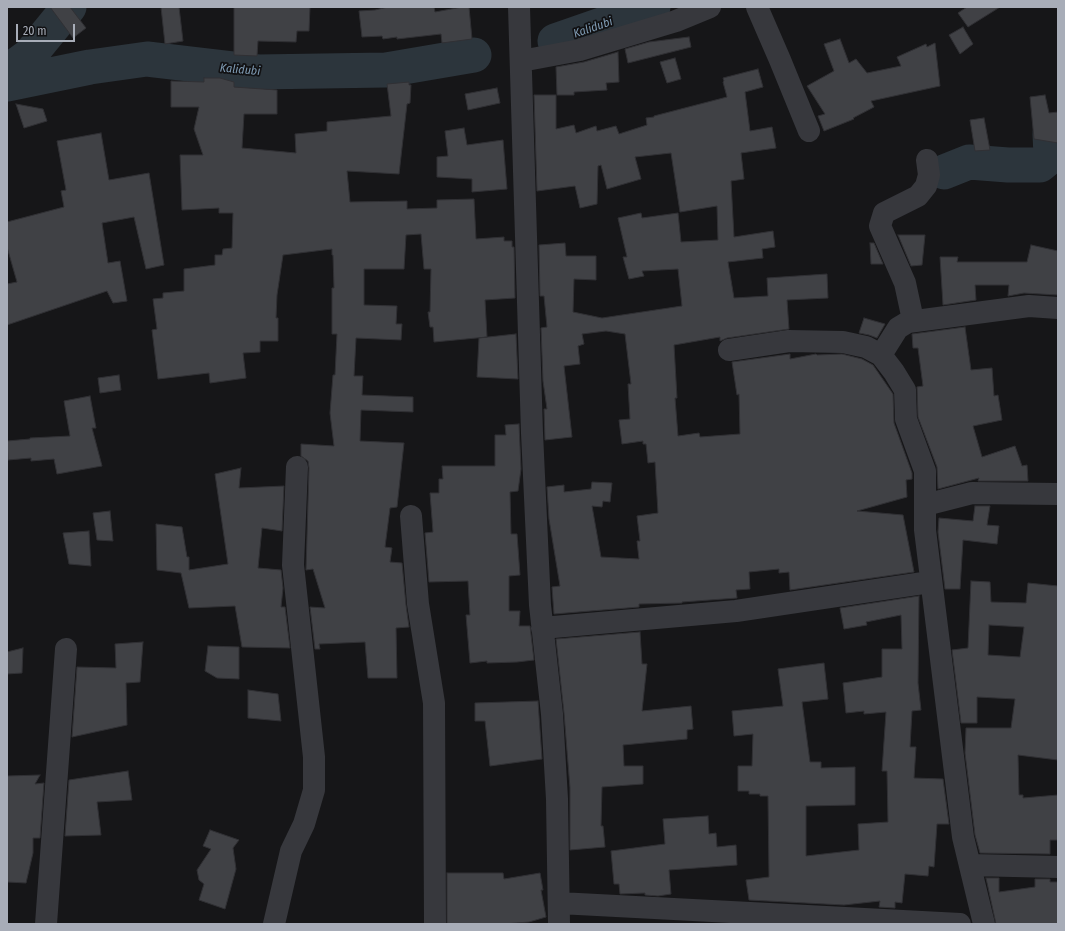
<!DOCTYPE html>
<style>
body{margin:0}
#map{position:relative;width:1065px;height:931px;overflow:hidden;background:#161618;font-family:"Fira Sans Condensed",sans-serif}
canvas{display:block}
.frame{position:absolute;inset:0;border:8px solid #a8adb8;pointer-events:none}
.scale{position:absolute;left:16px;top:24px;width:59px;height:18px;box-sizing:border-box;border:2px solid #a8adb8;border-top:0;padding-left:5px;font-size:12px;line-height:14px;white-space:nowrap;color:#a8adb8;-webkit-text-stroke:3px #111113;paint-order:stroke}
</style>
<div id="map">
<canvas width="1065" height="931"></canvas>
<div class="frame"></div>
<div class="scale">20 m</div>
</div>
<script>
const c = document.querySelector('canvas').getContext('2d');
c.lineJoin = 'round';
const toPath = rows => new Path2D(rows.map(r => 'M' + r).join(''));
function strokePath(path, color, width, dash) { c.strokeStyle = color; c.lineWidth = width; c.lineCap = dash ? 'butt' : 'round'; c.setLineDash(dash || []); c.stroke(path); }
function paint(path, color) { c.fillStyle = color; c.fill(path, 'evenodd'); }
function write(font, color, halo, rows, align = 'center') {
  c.font = font + ' "Fira Sans Condensed",sans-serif'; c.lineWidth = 3.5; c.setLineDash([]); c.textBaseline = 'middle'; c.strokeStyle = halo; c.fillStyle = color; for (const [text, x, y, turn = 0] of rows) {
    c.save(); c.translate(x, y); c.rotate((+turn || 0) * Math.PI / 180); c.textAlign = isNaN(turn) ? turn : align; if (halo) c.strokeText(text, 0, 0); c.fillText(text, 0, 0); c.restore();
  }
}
strokePath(toPath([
 [555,41,653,7],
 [7,72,29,56,69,7],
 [7,84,90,67,147,59,258,72,386,70,474,55],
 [944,172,969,162,1008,165,1040,165,1051,156,1050,134,1058,132]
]), '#2c353c', 35);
const building = toPath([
 [50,7,70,7,86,28,73,38,50,7],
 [161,7,179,7,183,41,165,44,161,7],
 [234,7,310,7,309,31,297,31,296,42,258,41,257,56,234,55,234,7],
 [388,7,434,7,435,12,462,7,469,7,472,39,442,43,441,34,397,39,397,37,383,39,382,36,362,37,359,11,375,10,388,7],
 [967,7,1000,7,968,27,958,13,967,7],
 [963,27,973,44,960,54,949,35,963,27],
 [689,37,691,47,628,63,625,49,649,42,689,37],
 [840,39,849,63,856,59,867,73,901,66,897,57,926,44,927,47,935,43,940,86,871,101,874,107,853,118,854,119,824,131,818,116,825,114,807,86,834,71,824,44,840,39],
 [618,52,619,82,606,83,607,90,574,92,574,95,557,95,556,67,584,62,618,52],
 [675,58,681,79,667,83,660,62,675,58],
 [758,69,763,87,745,92,750,131,772,127,776,148,741,153,744,179,731,181,734,237,773,231,775,247,762,249,763,258,728,262,734,298,768,296,767,278,827,274,828,298,787,300,789,329,727,338,720,341,720,337,674,345,677,398,675,398,678,436,699,433,700,437,740,434,739,394,737,395,732,362,790,354,790,359,816,354,817,355,842,354,862,359,873,365,893,394,894,423,912,473,912,479,906,480,907,497,857,511,903,515,914,572,790,590,789,572,779,573,779,569,749,572,750,589,736,590,737,598,682,602,682,603,639,604,639,607,554,614,552,587,560,586,549,519,547,487,564,485,564,492,591,489,592,482,612,483,610,502,603,501,602,507,592,506,601,557,639,559,637,541,640,541,637,516,658,513,655,462,648,463,646,444,643,444,643,441,622,444,619,420,630,419,628,384,631,384,625,334,606,331,582,334,584,344,578,346,580,364,564,366,572,437,545,440,544,409,547,409,543,381,541,328,547,327,544,296,540,296,539,245,565,243,566,256,596,256,596,280,574,279,573,312,602,318,682,306,678,269,642,271,644,276,629,279,623,257,627,257,618,218,641,213,642,218,678,213,681,242,718,240,717,206,680,212,671,153,635,157,641,179,607,189,601,165,598,166,597,204,580,208,575,186,537,191,534,95,556,95,556,129,574,125,576,133,596,126,597,131,616,126,619,134,647,125,646,118,654,117,654,116,727,97,723,82,724,81,723,78,758,69],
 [204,78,220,78,234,82,234,87,277,90,277,114,244,114,242,148,296,153,295,134,327,131,327,122,391,116,387,84,409,82,409,85,411,85,410,103,407,104,399,174,347,171,350,202,407,201,407,209,437,208,437,200,474,199,476,239,504,237,504,241,512,241,512,247,514,247,515,298,485,300,487,337,434,342,433,327,430,327,428,312,430,312,431,269,424,269,421,234,406,235,404,269,364,269,364,305,397,306,396,324,402,324,401,340,356,338,354,376,363,376,362,395,413,397,413,412,361,410,360,441,404,443,397,507,390,508,385,547,392,548,390,562,402,563,406,605,409,627,396,628,397,678,368,678,365,642,319,644,320,649,315,649,310,607,325,608,313,569,306,570,309,468,308,461,301,456,301,444,334,446,330,413,333,375,335,375,337,334,332,334,332,288,334,288,333,255,332,255,332,249,283,255,277,295,276,318,278,318,278,341,260,341,260,352,243,353,246,378,210,383,209,373,158,379,152,330,157,329,153,299,163,298,163,293,184,291,184,269,215,265,215,255,222,255,223,249,232,248,233,213,219,213,219,208,182,210,180,155,203,155,194,129,199,107,171,107,171,81,204,82,204,78],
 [497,88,500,103,468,110,465,94,497,88],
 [1045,95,1049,113,1058,112,1058,143,1034,139,1030,97,1045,95],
 [16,104,43,109,47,121,24,128,16,104],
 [984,118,990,150,975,151,970,120,984,118],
 [464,128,467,145,503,140,507,189,472,192,472,179,437,177,437,157,448,156,445,131,464,128],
 [101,133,109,180,149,173,164,265,146,269,134,217,102,223,108,263,120,261,127,301,113,303,107,291,7,325,7,284,17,282,7,247,7,222,64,207,61,191,66,190,57,141,101,133],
 [898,235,925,235,922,265,911,266,898,235],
 [870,243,874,243,883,264,871,264,870,243],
 [1031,245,1058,251,1058,295,1024,293,1008,296,1009,285,975,285,976,300,943,305,940,257,958,257,957,262,1027,262,1031,245],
 [864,318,885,324,877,338,869,335,859,333,864,318],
 [965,327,971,370,992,368,994,396,998,395,1002,420,973,426,982,457,1015,446,1022,466,1027,465,1028,481,978,481,979,478,938,489,937,467,918,417,917,387,923,386,918,348,913,348,912,334,965,327],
 [516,334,518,379,477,377,479,338,516,334],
 [119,375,121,390,100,393,98,378,119,375],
 [90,396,96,428,92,428,102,466,57,474,54,459,31,461,31,458,8,460,7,441,30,439,30,438,70,436,64,401,90,396],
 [519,424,521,469,518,491,510,492,511,534,517,534,520,575,509,576,509,611,520,611,519,626,530,626,534,660,517,662,487,663,487,661,470,663,466,615,470,615,468,581,429,582,425,533,433,532,430,493,439,493,439,479,443,479,442,466,495,466,495,435,506,435,505,425,519,424],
 [241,468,239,488,284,486,282,531,262,528,258,568,281,570,283,588,281,607,285,607,290,648,242,647,235,606,189,608,181,573,157,570,156,524,182,527,187,557,189,557,189,570,228,564,215,474,241,468],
 [975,506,990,506,987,525,999,526,997,544,963,540,960,589,945,589,938,532,939,518,973,521,975,506],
 [110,511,113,541,97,540,93,513,110,511],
 [89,531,91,566,69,564,63,533,89,531],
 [971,581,990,582,991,602,1026,603,1028,583,1058,586,1058,760,1018,755,1019,795,1023,795,1023,798,1058,795,1058,840,1050,840,1050,854,980,853,975,835,965,753,966,728,1011,728,1015,699,977,697,977,723,961,723,952,650,968,648,971,581],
 [989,625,1024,627,1020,657,988,655,989,625],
 [919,596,918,683,921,710,912,711,910,747,916,747,914,778,943,779,949,824,937,824,934,867,929,866,928,876,905,874,902,903,895,902,895,908,879,907,880,901,844,905,749,900,746,880,769,877,769,875,768,796,760,796,760,794,749,794,749,791,738,791,738,766,752,766,753,734,734,736,732,711,783,706,778,669,824,663,828,699,802,702,810,762,821,762,821,768,855,767,855,805,806,806,806,856,859,850,858,824,888,822,887,771,882,771,886,712,864,714,864,711,846,713,843,683,882,677,882,649,902,649,901,615,866,622,867,625,844,629,840,608,919,596],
 [640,632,642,664,647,664,642,711,691,706,693,729,687,730,687,739,623,745,624,766,643,766,643,784,602,787,601,826,603,826,605,847,570,850,570,788,564,713,556,639,640,632],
 [143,642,140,682,126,683,127,725,72,737,77,667,116,668,115,644,143,642],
 [208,646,239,647,239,679,217,678,205,671,208,646],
 [23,648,22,673,7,674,7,652,23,648],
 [248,690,278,694,281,721,248,718,248,690],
 [538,701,542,759,490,766,485,721,475,721,475,703,538,701],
 [128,771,132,800,97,802,101,835,65,836,69,780,128,771],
 [40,775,35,784,44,783,40,838,33,838,33,853,26,883,7,882,7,776,40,775],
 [708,816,709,834,716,833,717,847,736,845,737,865,669,870,671,894,658,896,645,895,645,893,620,894,619,884,614,884,611,851,665,844,663,819,708,816],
 [210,830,239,840,233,848,236,869,225,909,199,900,204,884,199,880,197,870,211,849,203,846,210,830],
 [447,873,503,873,504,879,540,873,543,890,541,890,546,917,529,922,504,924,447,924,447,873],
 [986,878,999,878,999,892,1035,887,1035,879,1050,879,1050,882,1058,882,1058,924,996,924,986,878]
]);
paint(building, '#404145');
strokePath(building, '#303034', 1);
strokePath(toPath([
 [519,7,532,433,540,605,552,714,557,799,559,924],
 [757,7,780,60,809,131],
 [521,61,580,50,676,21,710,7],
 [913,320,905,283,880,226,884,213,918,196,926,186,929,175,927,160],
 [729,350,789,341,843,342,866,347,881,355,894,372,905,390,906,419,925,471,925,530,963,837,984,924],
 [881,355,898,328,908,322,1029,306,1058,308],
 [925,505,972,493,1058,494],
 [411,516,418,604,434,703,435,924],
 [542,628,736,611,930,582],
 [970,865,1058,867],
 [559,903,960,924],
 [46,924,66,649],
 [274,924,291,851,304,824,314,790,314,757,293,565,297,467]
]), '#37383d', 22);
write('italic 12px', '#7f9bb3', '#111113', [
 ["Kalidubi",593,28,-19],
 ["Kalidubi",240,70,5]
]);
</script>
